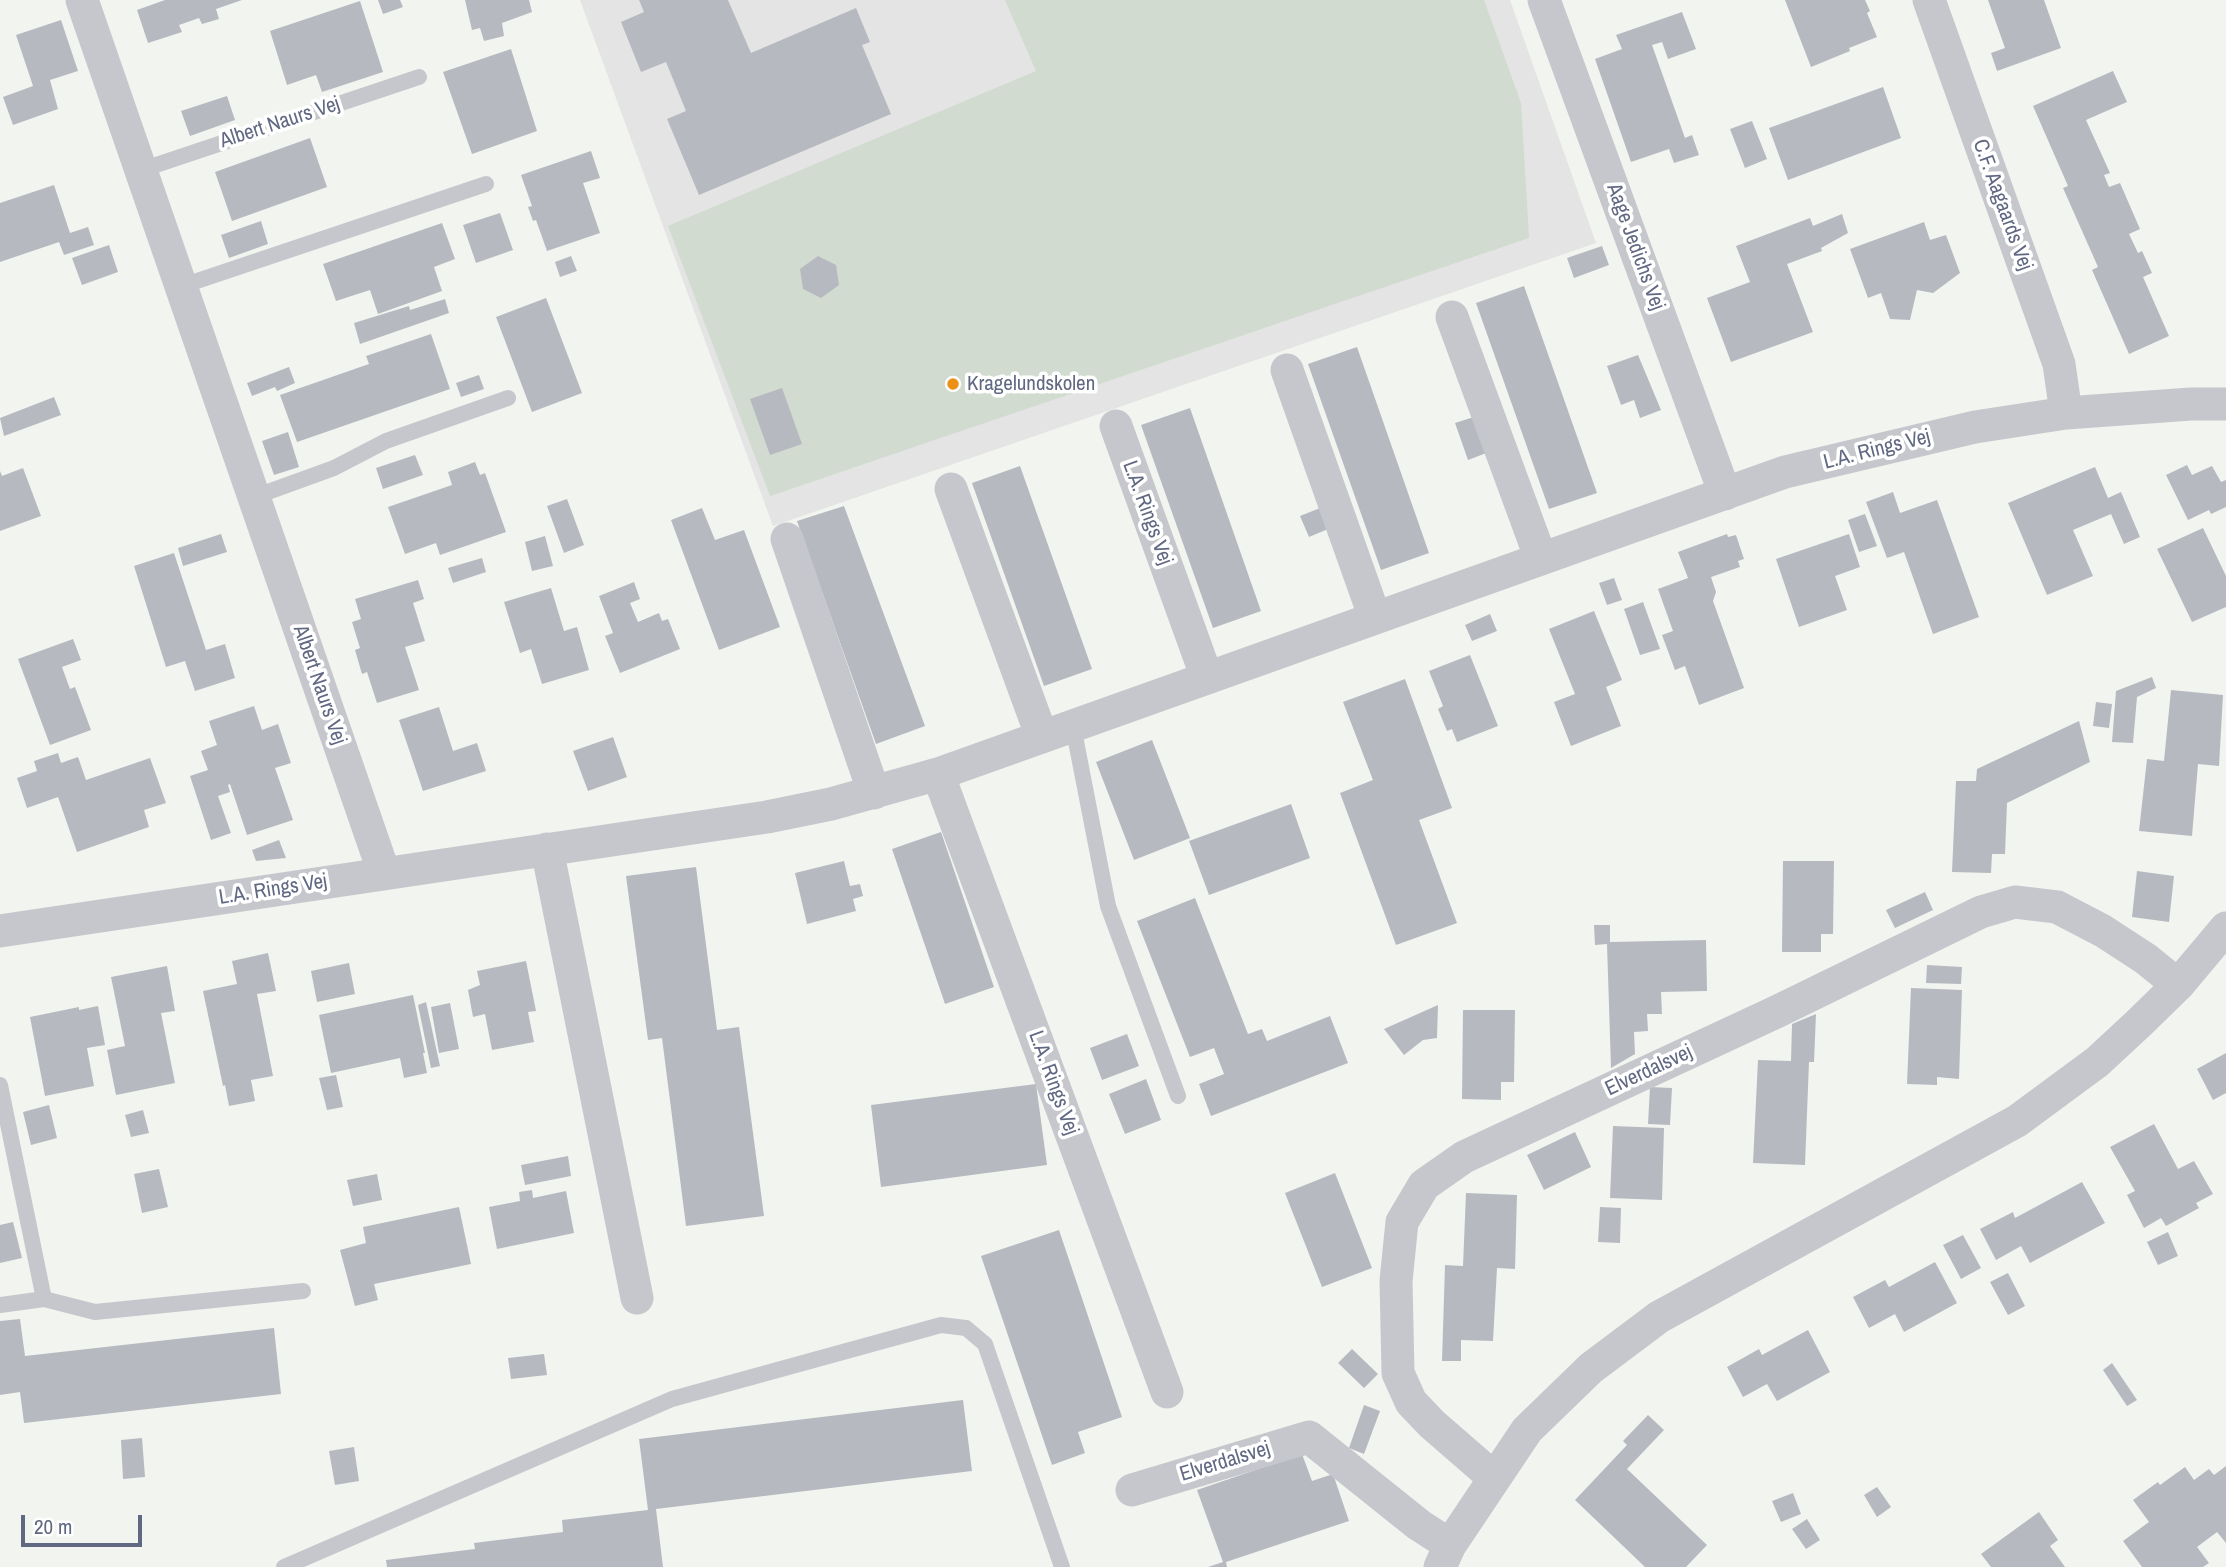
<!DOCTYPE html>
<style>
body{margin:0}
#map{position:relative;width:2226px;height:1567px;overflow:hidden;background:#f2f4ef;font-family:"Archivo Narrow",sans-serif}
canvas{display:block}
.scale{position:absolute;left:21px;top:1515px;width:121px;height:32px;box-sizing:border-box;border:4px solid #616882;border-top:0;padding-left:9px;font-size:21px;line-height:24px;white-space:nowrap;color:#616882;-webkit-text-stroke:5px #fff;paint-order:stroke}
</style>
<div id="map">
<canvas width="2226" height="1567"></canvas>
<div class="scale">20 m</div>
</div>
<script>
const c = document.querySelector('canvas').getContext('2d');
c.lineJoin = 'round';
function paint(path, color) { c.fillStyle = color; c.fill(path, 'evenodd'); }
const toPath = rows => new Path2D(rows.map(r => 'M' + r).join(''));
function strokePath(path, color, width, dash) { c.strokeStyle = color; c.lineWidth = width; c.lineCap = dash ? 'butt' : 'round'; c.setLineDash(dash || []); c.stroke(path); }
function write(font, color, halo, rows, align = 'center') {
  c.font = font + ' "Archivo Narrow",sans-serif'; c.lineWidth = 7; c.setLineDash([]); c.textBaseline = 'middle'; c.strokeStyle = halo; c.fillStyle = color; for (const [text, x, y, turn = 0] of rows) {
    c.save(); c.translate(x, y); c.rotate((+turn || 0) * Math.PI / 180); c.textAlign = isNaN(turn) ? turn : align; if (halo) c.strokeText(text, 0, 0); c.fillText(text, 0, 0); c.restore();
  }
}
paint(toPath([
 [580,0,1510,0,1596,243,773,526]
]), '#e3e4e3');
paint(toPath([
 [1005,0,1484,0,1521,103,1529,238,770,496,668,226,1036,71]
]), '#d1dbd0');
paint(toPath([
 [165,0,242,0,216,9,219,19,202,24,199,18,179,25,182,32,148,43,137,10],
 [378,0,400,0,403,7,383,14],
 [465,0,529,0,532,12,502,23,504,36,484,41,480,28,472,30],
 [639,0,728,0,751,53,856,8,870,42,862,45,891,114,699,195,667,119,686,111,666,62,641,72,621,22,644,12],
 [1785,0,1865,0,1870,11,1867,13,1877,37,1849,48,1850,51,1811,67],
 [1988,0,2044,0,2061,48,1997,71,1991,53,2005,48],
 [360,1,383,72,322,92,316,75,287,85,270,31],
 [1682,12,1696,49,1668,59,1662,42,1652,45,1685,138,1692,135,1699,155,1674,163,1669,149,1631,162,1595,59,1622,49,1616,35],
 [61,20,78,71,50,80,58,109,13,125,3,97,33,86,16,35],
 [511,49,537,131,472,154,443,72],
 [2113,71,2127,102,2086,120,2110,173,2104,175,2109,187,2120,183,2140,229,2129,234,2138,253,2142,251,2152,273,2143,277,2169,336,2129,354,2092,270,2098,267,2063,188,2068,186,2033,106],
 [1883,87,1901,138,1788,180,1769,128],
 [227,96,235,120,190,136,181,111],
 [1752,121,1767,159,1745,168,1730,129],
 [310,138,327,187,232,221,215,172],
 [591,151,600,178,583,183,600,233,547,251,536,220,533,221,528,207,532,206,521,175],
 [54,185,70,233,88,227,94,245,64,255,59,242,0,262,0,203],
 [500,213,513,250,476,263,463,225],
 [1842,214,1848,233,1821,248,1822,251,1787,264,1813,332,1731,362,1707,298,1750,282,1736,246,1810,218,1813,226],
 [261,221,268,244,229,258,221,235],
 [1924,222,1930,240,1946,235,1960,273,1933,293,1917,290,1910,320,1890,319,1881,293,1868,298,1850,249],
 [442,223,455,259,434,267,442,291,378,314,370,290,336,301,323,264],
 [109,245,118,272,82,285,72,258],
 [1602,246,1609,265,1574,278,1567,258],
 [571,256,577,271,560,277,555,262],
 [818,256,836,265,839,285,821,298,803,289,800,269],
 [1524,286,1597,493,1549,509,1476,303],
 [546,298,582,393,532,412,496,317],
 [445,299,449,313,360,344,354,323,409,306,410,310],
 [431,334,450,389,297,442,280,395,369,364,366,356],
 [1357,347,1429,553,1381,570,1308,364],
 [1638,355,1661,410,1640,418,1634,400,1621,405,1607,366],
 [289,367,295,383,277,391,275,387,252,396,247,383],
 [479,375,484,389,461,397,456,383],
 [782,388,802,444,770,455,750,399],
 [54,397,61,415,4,436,0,418],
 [1190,408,1261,611,1213,628,1141,425],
 [1477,416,1489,452,1468,460,1455,423],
 [288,432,299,467,274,475,262,441],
 [415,455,423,475,383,489,376,468],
 [475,462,480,475,485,473,506,532,440,555,436,543,405,554,388,507,452,485,448,472],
 [2187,465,2192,475,2212,466,2221,482,2226,480,2226,507,2211,514,2209,510,2188,520,2166,475],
 [1020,466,1092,669,1044,686,972,483],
 [2095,467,2108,498,2121,492,2140,537,2124,544,2111,514,2073,530,2093,576,2047,595,2008,503],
 [23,468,41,516,0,531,0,471,2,476],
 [1893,492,1900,513,1937,500,1979,617,1933,634,1904,552,1887,558,1866,502],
 [567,499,584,545,564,553,547,506],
 [844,506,925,726,876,744,797,521],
 [702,508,715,540,744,530,780,627,719,650,671,520],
 [1320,508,1328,529,1309,537,1300,516],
 [1865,514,1877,546,1859,552,1848,520],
 [2203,528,2226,576,2226,607,2192,622,2157,549],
 [221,534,227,552,183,566,178,548],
 [1727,534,1728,537,1736,535,1744,559,1738,561,1740,567,1711,577,1716,592,1713,601,1744,688,1699,705,1685,666,1675,670,1662,635,1673,631,1658,589,1688,578,1678,552],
 [1849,534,1860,567,1835,576,1847,610,1799,627,1776,559],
 [545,536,553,566,532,571,525,542],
 [174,553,206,650,225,644,235,678,195,691,185,661,166,667,134,566],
 [482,558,486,572,453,583,448,568],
 [1614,578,1622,600,1607,605,1599,583],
 [418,580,424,599,413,603,425,641,405,647,419,690,377,703,367,672,362,674,355,650,360,648,352,622,361,619,355,599],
 [634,582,640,599,630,603,638,622,659,613,662,621,668,619,680,649,620,673,605,636,613,633,599,596],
 [551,588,564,631,577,627,589,670,542,684,531,649,520,653,504,602],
 [1643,602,1660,649,1640,655,1624,609],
 [1594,611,1622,680,1606,687,1621,726,1571,746,1554,702,1575,694,1549,629],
 [1490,614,1497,631,1472,641,1465,625],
 [73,639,81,660,62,667,70,689,75,687,91,730,50,745,18,659],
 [1470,655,1498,726,1457,742,1452,729,1447,731,1438,709,1443,706,1429,671],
 [2152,677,2156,688,2137,697,2133,743,2112,742,2116,691],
 [1405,679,1452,808,1419,820,1457,923,1396,945,1340,793,1373,780,1343,702],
 [2171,690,2223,695,2219,766,2198,764,2192,836,2139,831,2147,759,2164,761],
 [2096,702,2112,704,2109,728,2093,726],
 [254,706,262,730,278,724,291,763,275,768,293,820,247,835,230,784,228,785,230,792,218,796,231,833,211,840,190,776,208,770,201,751,217,745,209,721],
 [439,707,453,751,477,743,486,771,423,791,399,720],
 [2079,721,2090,762,2007,803,2005,854,1992,854,1991,873,1952,872,1956,781,1976,781,1977,769],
 [613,737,627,777,588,791,573,751],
 [1152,740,1190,838,1134,860,1096,762],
 [58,753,61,763,78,757,86,780,150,758,166,803,144,810,149,827,77,852,58,797,27,808,17,778,37,771,34,761],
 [1291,804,1310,858,1209,895,1189,841],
 [941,832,994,987,945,1004,892,849],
 [279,840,286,858,256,861,252,850],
 [844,861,850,886,860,884,863,896,853,899,856,911,807,924,795,873],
 [1783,861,1834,861,1833,934,1821,934,1821,952,1782,952],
 [696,867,717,1030,739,1027,764,1216,686,1226,662,1038,648,1040,626,876],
 [2137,871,2174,876,2169,922,2132,917],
 [1925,892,1933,910,1895,928,1886,910],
 [1195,898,1248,1034,1262,1029,1267,1041,1330,1016,1348,1063,1211,1116,1199,1084,1224,1074,1214,1048,1190,1057,1137,921],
 [1594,925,1610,925,1610,942,1706,940,1707,991,1661,992,1662,1014,1647,1014,1648,1031,1634,1032,1635,1054,1611,1068,1607,944,1595,945],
 [268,953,276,991,257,994,273,1076,251,1080,255,1101,229,1106,225,1085,223,1086,203,991,237,984,232,961],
 [526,961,536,1011,528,1012,534,1042,492,1050,485,1014,473,1017,468,990,480,985,477,971],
 [349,963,355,994,317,1002,311,971],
 [1927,965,1962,967,1961,984,1926,983],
 [167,966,175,1011,161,1013,175,1083,116,1095,107,1050,125,1046,111,977],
 [1911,988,1962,990,1959,1079,1937,1077,1937,1085,1907,1084],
 [413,995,425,1053,423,1053,427,1073,404,1078,400,1058,331,1073,319,1015],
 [426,1002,440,1066,431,1068,418,1005],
 [450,1003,459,1049,439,1053,431,1007],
 [1438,1005,1437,1038,1423,1040,1404,1055,1384,1029],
 [98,1006,105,1045,87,1048,94,1086,45,1096,30,1017,79,1007,79,1010],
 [1463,1010,1515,1010,1514,1082,1501,1082,1501,1100,1462,1099],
 [1816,1014,1814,1062,1809,1062,1805,1165,1753,1163,1758,1060,1791,1061,1792,1024],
 [1127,1034,1139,1066,1102,1080,1090,1048],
 [2226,1053,2226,1093,2213,1100,2197,1069],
 [336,1075,343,1107,327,1110,319,1078],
 [1146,1079,1161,1120,1125,1134,1109,1094],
 [1036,1084,1047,1165,881,1187,871,1105],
 [1650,1087,1672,1088,1670,1125,1648,1124],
 [49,1105,57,1138,31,1145,23,1112],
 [143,1110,149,1133,131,1137,125,1115],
 [2154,1124,2178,1169,2194,1161,2213,1194,2196,1203,2199,1208,2166,1226,2161,1218,2144,1228,2127,1195,2135,1191,2110,1147],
 [1613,1126,1664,1128,1662,1200,1610,1198],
 [1575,1132,1591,1167,1544,1190,1527,1155],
 [568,1156,571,1176,525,1185,521,1165],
 [159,1169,168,1207,142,1213,134,1174],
 [1335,1173,1372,1268,1322,1287,1285,1193],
 [377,1174,382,1200,353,1206,347,1180],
 [2082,1182,2105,1223,2030,1263,2021,1246,1996,1260,1980,1229,2013,1212,2015,1218],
 [532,1190,533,1198,566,1191,574,1233,497,1249,489,1207,520,1201,519,1192],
 [1466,1193,1517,1195,1515,1269,1497,1268,1493,1341,1461,1340,1461,1361,1442,1361,1445,1265,1463,1266],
 [459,1207,471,1264,374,1284,378,1300,355,1306,340,1250,366,1243,363,1227],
 [1600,1207,1621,1208,1620,1243,1598,1242],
 [13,1222,22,1258,0,1263,0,1225],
 [1059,1230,1122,1417,1078,1432,1085,1453,1052,1465,981,1256],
 [2168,1232,2178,1256,2158,1265,2147,1242],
 [1963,1235,1981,1268,1961,1279,1943,1245],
 [1935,1262,1957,1303,1904,1332,1895,1314,1869,1328,1853,1297,1885,1280,1889,1287],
 [2008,1273,2025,1306,2008,1315,1990,1282],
 [20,1319,25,1356,274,1328,281,1394,24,1423,20,1392,0,1395,0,1321],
 [1808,1330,1830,1372,1777,1401,1767,1384,1743,1397,1727,1367,1759,1349,1762,1355],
 [1352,1349,1378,1374,1364,1388,1338,1363],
 [544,1354,547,1375,511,1379,508,1358],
 [2112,1363,2137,1400,2127,1406,2103,1370],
 [963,1400,972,1471,656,1509,663,1567,387,1567,386,1560,475,1549,474,1543,563,1532,562,1520,648,1510,639,1439],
 [1364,1405,1380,1411,1364,1454,1349,1448],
 [1648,1415,1664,1430,1627,1469,1707,1545,1686,1567,1645,1567,1575,1500,1627,1445,1623,1441],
 [142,1438,145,1477,123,1479,121,1440],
 [354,1447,359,1481,335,1485,329,1451],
 [1302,1454,1312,1481,1333,1474,1349,1521,1226,1562,1227,1567,1208,1567,1223,1562,1197,1490],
 [2226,1466,2226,1543,2217,1532,2197,1547,2209,1563,2203,1567,2142,1567,2123,1541,2149,1522,2133,1500,2158,1482,2160,1485,2185,1467,2194,1480,2209,1469,2214,1475],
 [1877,1487,1891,1507,1877,1517,1864,1495],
 [1793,1493,1801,1514,1781,1522,1772,1501],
 [2039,1512,2058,1540,2050,1546,2065,1567,1991,1567,1981,1554],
 [1807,1519,1820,1540,1806,1549,1792,1529]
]), '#b7b9c1');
strokePath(toPath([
 [141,170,419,77],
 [182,286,486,184],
 [254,497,334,468,386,441,508,398],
 [1073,726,1108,906,1178,1096],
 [0,1085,44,1299],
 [0,1305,44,1299,95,1312,303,1291],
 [284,1567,672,1399,941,1325,966,1328,985,1344,1062,1567]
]), '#c6c7cc', 16);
strokePath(toPath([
 [82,0,384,873],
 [1544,0,1725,494],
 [1929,0,2059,364,2066,413],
 [1452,317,1541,559],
 [1287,370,1375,618],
 [1116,426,1207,678],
 [951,489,1042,737],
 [787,539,874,793],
 [938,774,1167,1392],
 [547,849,637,1298],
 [0,931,767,817,831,804,938,774,1785,472,1975,427,2066,413,2191,404,2226,404],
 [1493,1477,1432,1424,1411,1402,1398,1373,1396,1281,1402,1222,1424,1185,1464,1157,1774,1013,1981,912,2015,902,2057,907,2103,931,2146,959,2178,985],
 [1132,1490,1309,1437,1419,1525,1450,1545],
 [1440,1567,1450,1545,1527,1430,1591,1368,1659,1317,2017,1121,2097,1062,2138,1024,2178,985,2226,928]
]), '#c6c7cc', 33);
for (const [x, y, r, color] of [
 [953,384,7,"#ed9116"]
]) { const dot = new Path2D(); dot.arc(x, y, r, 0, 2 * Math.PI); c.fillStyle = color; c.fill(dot); strokePath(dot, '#fff', 2.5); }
write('21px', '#616882', '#fff', [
 ["Albert Naurs Vej",280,123,-18],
 ["C.F. Aagaards Vej",2002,205,70],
 ["Aage Jedichs Vej",1635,247,70],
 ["L.A. Rings Vej",1877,450,-14],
 ["L.A. Rings Vej",1147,513,70],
 ["Albert Naurs Vej",319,685,71],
 ["L.A. Rings Vej",273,890,-9],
 ["Elverdalsvej",1649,1071,-25],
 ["L.A. Rings Vej",1053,1083,70],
 ["Elverdalsvej",1225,1462,-17]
]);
write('21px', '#616882', '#fff', [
 ["Kragelundskolen",967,384]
], 'left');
</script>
